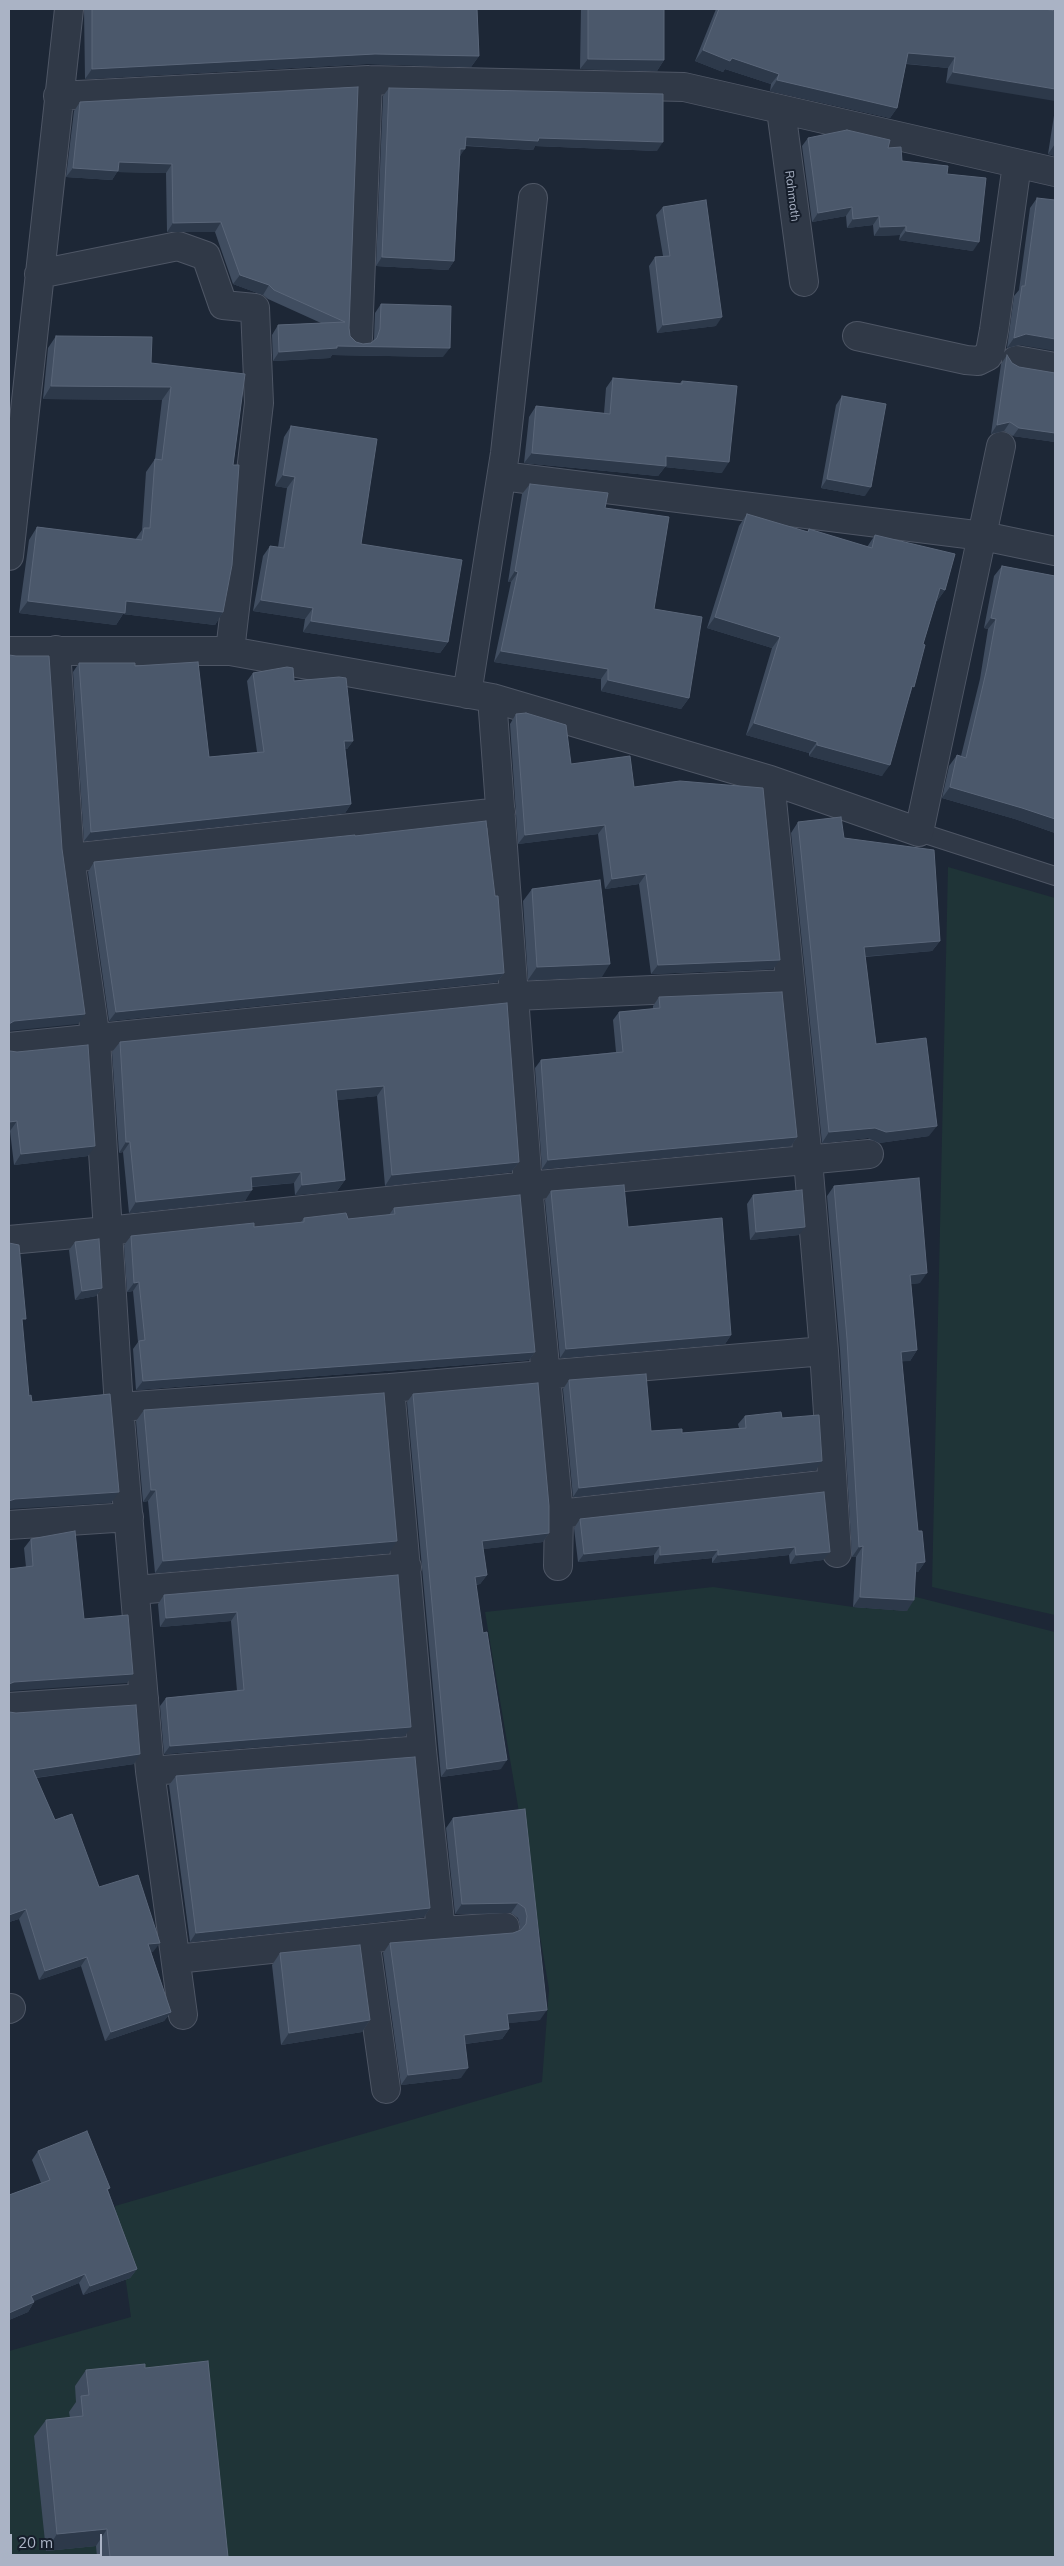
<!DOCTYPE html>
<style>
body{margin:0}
#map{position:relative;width:1064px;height:2566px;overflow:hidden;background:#1d2736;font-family:Mulish,sans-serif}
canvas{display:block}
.frame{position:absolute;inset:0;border:10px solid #aab3c5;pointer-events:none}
.scale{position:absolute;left:10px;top:2534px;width:92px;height:22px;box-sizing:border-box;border:2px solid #aab3c5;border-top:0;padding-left:6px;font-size:15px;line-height:18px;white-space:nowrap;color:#aab3c5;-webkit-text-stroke:4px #161e2b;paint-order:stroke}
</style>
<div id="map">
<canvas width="1064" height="2566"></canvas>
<div class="frame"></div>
<div class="scale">20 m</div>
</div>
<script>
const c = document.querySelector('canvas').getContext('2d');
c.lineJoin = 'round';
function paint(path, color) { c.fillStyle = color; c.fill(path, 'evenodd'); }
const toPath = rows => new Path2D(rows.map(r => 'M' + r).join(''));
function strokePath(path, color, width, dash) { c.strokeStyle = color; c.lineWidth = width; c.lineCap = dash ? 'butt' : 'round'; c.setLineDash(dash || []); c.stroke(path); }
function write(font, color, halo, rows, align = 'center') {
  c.font = font + ' Mulish,sans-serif'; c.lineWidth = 4; c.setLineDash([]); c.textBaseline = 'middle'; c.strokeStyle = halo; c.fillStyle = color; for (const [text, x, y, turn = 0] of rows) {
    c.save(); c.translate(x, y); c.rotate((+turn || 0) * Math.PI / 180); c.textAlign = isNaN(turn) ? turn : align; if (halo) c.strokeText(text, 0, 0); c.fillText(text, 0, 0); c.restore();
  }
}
paint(toPath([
 [948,867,1055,898,1055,1615,932,1587],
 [713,1587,853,1607,906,1611,908,1595,1055,1632,1055,2557,9,2557,9,2351,131,2317,115,2206,542,2082,549,1989,485,1612]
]), '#1f3437');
const lane = toPath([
 [919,832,1055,876]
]);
const street = toPath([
 [58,96,368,80,684,87,1055,172],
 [781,110,804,282],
 [39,274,178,246,206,256,223,305,255,308,259,403,230,651],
 [857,336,966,360,978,361,988,356,990,352,994,330,1017,164],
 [358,338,368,80],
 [1016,360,1055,367],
 [502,476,983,536,1055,551],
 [9,556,69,9],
 [56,650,70,858,96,1040,119,1407,150,1771,183,2015],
 [9,651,230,651,492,698,770,780,919,832,1001,446],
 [467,694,505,453,533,198],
 [492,698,528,1186,559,1514,558,1566],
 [770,780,808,1160,824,1351,837,1553],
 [70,858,501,812],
 [9,1047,515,996,789,984],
 [9,1240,107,1231,528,1186,869,1154],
 [390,1388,422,1750,441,1931],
 [119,1407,390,1388,824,1351],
 [559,1514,831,1484],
 [9,1525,129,1517],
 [136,1590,407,1567],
 [9,1707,144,1698],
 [150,1771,422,1750],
 [365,1939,386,2089],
 [176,1959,441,1931,505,1927],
 [9,2009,11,2008]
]);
strokePath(lane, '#4e5665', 20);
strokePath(street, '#4e5665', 30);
strokePath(lane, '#303947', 18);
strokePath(street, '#303947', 28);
paint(toPath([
 [84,9,477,9,479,56,471,67,367,64,85,79],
 [581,9,664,9,664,60,657,71,580,69],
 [716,9,1045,9,946,83,948,68,906,64,897,108,890,118,770,91,771,84,725,69,723,72,695,61],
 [358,87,349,328,350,336,356,342,363,344,371,343,373,342,374,339,375,313,381,304,443,357,332,355,330,358,273,361,272,335,278,325,321,323,268,299,263,295,233,284,215,232,167,232,166,173,117,172,112,180,66,177,74,111,80,102],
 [389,88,657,151,535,146,533,150,465,146,460,156,454,261,448,270,376,266,383,96],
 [1055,109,1055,156,1048,154],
 [808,138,888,148,902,161,947,174,973,251,899,240,900,235,874,236,873,225,847,228,846,216,812,222,802,146],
 [1037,198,1019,345,1007,348,1014,296,1019,290,1030,208],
 [663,207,716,326,657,333,649,266,655,257,663,256,656,215],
 [56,336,151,363,233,465,223,612,215,625,123,614,116,625,19,613,29,540,37,527,135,540,142,530,146,472,155,459,162,400,43,399,48,348],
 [1007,355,1012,363,1019,367,1055,373,1055,442,1013,436,1004,431,991,434,1001,364],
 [613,378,680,383,682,381,722,473,665,467,658,476,524,463,529,417,536,406,604,413,606,388],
 [842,396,865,496,821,488,836,405],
 [291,426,361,544,448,642,440,653,303,632,305,619,253,611,263,556,270,546,278,547,287,488,275,486,284,437],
 [530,484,605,508,654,609,689,698,681,709,601,691,601,679,494,662,511,582,508,582,522,494],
 [747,514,807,532,809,529,867,547,875,535,945,590,937,601,936,601,923,644,911,692,882,776,809,756,809,753,746,735,772,648,707,628,739,526],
 [1002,566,1055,576,1055,833,1015,819,942,798,949,766,957,755,961,756,980,679,988,629,984,628,994,576],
 [79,663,135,666,209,757,257,752,247,681,253,673,294,681,353,741,347,749,345,749,351,804,345,813,84,841,73,672],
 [516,714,571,764,634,787,773,969,651,974,639,884,605,889,598,834,518,844,510,724],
 [798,822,844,838,940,941,932,951,865,957,876,1044,929,1136,879,1143,868,1138,822,1143,791,833],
 [355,836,504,973,497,982,109,1021,88,872,94,862],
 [532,889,602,977,528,980,523,901],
 [659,997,797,1137,791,1146,542,1169,535,1068,541,1060,616,1052,613,1020,619,1012,653,1009,653,1006],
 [507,1003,519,1162,511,1172,385,1186,377,1096,337,1100,345,1180,337,1191,295,1195,294,1183,252,1187,245,1201,129,1213,123,1152,119,1153,112,1052,120,1042],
 [9,1050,88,1156,14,1165,10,1131,9,1132],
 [834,1186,920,1283,911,1284,917,1350,910,1361,901,1361,918,1531,925,1562,918,1572,916,1572,907,1611,853,1607,856,1557,852,1557,840,1350,827,1196],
 [551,1191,628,1227,731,1335,725,1344,560,1358,545,1200],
 [753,1195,799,1235,750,1240,747,1204],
 [394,1208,535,1352,529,1360,136,1390,133,1349,138,1342,133,1291,127,1292,124,1245,131,1236,254,1227,301,1222,304,1218,348,1219,389,1215],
 [75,1242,102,1288,96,1296,75,1300,69,1250],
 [569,1380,651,1431,682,1433,739,1428,738,1424,745,1416,782,1418,816,1470,573,1497,563,1389],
 [413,1394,549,1533,543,1542,483,1549,487,1575,480,1584,476,1585,501,1769,441,1777,407,1402],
 [144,1410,389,1553,155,1573,148,1501,143,1502,136,1421],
 [824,1492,823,1560,790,1564,789,1555,712,1563,712,1558,654,1564,654,1555,578,1562,574,1528,580,1519],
 [31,1539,84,1619,127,1683,26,1567,24,1548],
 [398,1575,405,1736,164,1754,160,1706,166,1698,237,1691,231,1621,160,1627,158,1604,164,1595],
 [9,1712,134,1764,36,1778,55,1820,99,1887,153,1952,151,1952,171,2012,164,2021,105,2041,81,1966,39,1980,19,1919,9,1922],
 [176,1776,430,1908,424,1917,190,1942,169,1785],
 [525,1809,540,2020,508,2023,509,2029,502,2039,465,2044,461,2078,401,2085,383,1953,390,1943,513,1933,520,1930,520,1926,518,1918,511,1913,455,1914,446,1828,453,1818],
 [280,1953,370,2020,362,2032,281,2045,272,1965],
 [38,2151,110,2188,108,2190,137,2269,130,2278,83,2295,79,2283,33,2301,34,2302,28,2312,9,2320,9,2195,41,2183,32,2160],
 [145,2368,228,2557,97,2557,96,2546,46,2551,34,2436,46,2420,70,2418,69,2412,76,2402,75,2386,86,2370]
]), '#404d60');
paint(toPath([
 [703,50,732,58,779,74,771,84,725,69,723,72,695,61],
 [908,53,955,57,948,68,901,63],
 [375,54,479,56,471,67,367,64,85,79,92,69],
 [588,59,664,60,657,71,580,69],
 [953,72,1055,89,1055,101,946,83],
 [777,80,897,108,890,118,770,91],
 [466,137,539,138,663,142,657,151,535,146,533,150,460,145],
 [1055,144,1055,156,1048,154],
 [460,149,465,149,459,157],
 [119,162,172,164,166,173,117,172,112,180,66,177,73,168],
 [852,207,846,216,812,222,818,213],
 [879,216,873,225,847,228,853,219],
 [221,222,215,232,167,232,173,223],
 [906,226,900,235,874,236,880,227],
 [906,231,979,242,973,251,899,240],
 [382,257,454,261,448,270,376,266],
 [240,275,269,285,263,295,233,284],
 [722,317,716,326,657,333,663,325],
 [1026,334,1055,339,1055,351,1019,345,1007,348,1014,338],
 [337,346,450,348,443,357,332,355,330,358,273,361,279,352],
 [51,386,171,387,162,400,43,399],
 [1010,422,1004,431,991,434,997,425],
 [1019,428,1055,433,1055,442,1013,436],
 [532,453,666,456,729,462,722,473,665,467,658,476,524,463],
 [283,475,295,477,287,488,275,486],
 [827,479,871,487,865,496,821,488],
 [515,571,518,572,511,582,508,582],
 [940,588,945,590,937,601,932,600],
 [261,600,313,608,305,619,253,611],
 [28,601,126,601,223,612,215,625,123,614,116,625,19,613],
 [715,617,780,637,772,648,707,628],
 [991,618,996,619,988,629,984,628],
 [311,621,448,642,440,653,303,632],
 [501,651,608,669,601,679,494,662],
 [608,680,689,698,681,709,601,691],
 [754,723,817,742,809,753,746,735],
 [344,741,353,741,347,749,338,750],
 [817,745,890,765,882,776,809,756],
 [950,787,1022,808,1055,819,1055,833,1015,819,942,798],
 [351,804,345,813,84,841,91,832],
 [605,825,598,834,518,844,525,835],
 [646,874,639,884,605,889,612,879],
 [940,941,932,951,857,957,864,947],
 [780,960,773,969,651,974,658,965],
 [610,964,602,977,528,980,537,967],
 [504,973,497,982,109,1021,116,1012],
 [85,1014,78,1024,9,1031,9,1024,14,1021],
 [384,1086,377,1096,329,1101,336,1090],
 [17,1121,10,1131,9,1132,9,1122],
 [937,1126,929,1136,879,1143,868,1138,822,1143,829,1132,875,1128],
 [797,1137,791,1146,542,1169,548,1160],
 [126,1142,130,1142,123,1152,119,1153],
 [95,1146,88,1156,14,1165,21,1154],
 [519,1162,511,1172,385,1186,392,1175],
 [301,1172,294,1183,244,1187,251,1177],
 [345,1180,337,1191,295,1195,302,1185],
 [252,1190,245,1201,129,1213,136,1202],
 [805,1227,799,1235,750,1240,756,1232],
 [927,1273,920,1283,903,1285,910,1275],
 [139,1282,133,1291,127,1292,134,1283],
 [102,1288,96,1296,75,1300,82,1291],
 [731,1335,725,1344,560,1358,566,1349],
 [917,1350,910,1361,893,1362,901,1352],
 [535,1352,529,1360,136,1390,143,1381],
 [822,1461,816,1470,573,1497,579,1488],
 [151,1490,156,1490,148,1501,143,1502],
 [119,1492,111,1503,9,1509,9,1501,15,1499],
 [549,1533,543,1542,476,1550,482,1541],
 [397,1541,389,1553,155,1573,163,1561],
 [660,1546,654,1555,578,1562,584,1554],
 [863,1546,856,1557,852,1557,859,1547],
 [795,1547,789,1555,712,1563,718,1555],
 [718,1550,712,1558,654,1564,660,1555],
 [830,1552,823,1560,790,1564,796,1555],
 [925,1562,918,1572,909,1573,916,1563],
 [487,1575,480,1584,469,1585,475,1577],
 [860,1597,914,1600,907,1611,853,1607],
 [237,1612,231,1621,160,1627,166,1618],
 [133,1674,127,1683,9,1691,9,1684,14,1682],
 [411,1727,405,1736,164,1754,170,1746],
 [140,1754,134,1764,26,1779,33,1770],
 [507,1760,501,1769,441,1777,447,1769],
 [518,1903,511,1913,455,1914,462,1904],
 [430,1908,424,1917,190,1942,196,1933],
 [26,1909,19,1919,9,1922,9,1915],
 [160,1943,153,1952,142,1953,148,1944],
 [87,1957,81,1966,39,1980,45,1971],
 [547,2010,540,2020,500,2024,507,2014],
 [171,2012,164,2021,105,2041,111,2032],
 [370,2020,362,2032,281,2045,289,2033],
 [509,2029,502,2039,457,2045,464,2035],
 [468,2068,461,2078,401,2085,408,2075],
 [137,2269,130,2278,83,2295,90,2286],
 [85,2274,79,2283,25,2305,31,2296],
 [34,2302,28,2312,9,2320,9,2313],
 [107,2529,96,2546,46,2551,57,2534]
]), '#2d394a');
const building = toPath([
 [92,9,477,9,479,56,375,54,92,69,92,9],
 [588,9,664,9,664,60,588,59,588,9],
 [719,9,1045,9,1055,11,1055,89,953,72,955,57,908,53,897,108,777,80,779,74,732,58,730,61,703,50,719,9],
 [358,87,349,328,350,336,356,342,363,344,371,343,377,338,380,329,381,304,451,306,450,348,337,346,337,348,279,352,278,325,345,322,274,290,269,285,240,275,221,222,173,223,172,164,119,162,118,171,73,168,80,102,358,87],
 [389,88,663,94,663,142,539,138,538,141,466,137,465,149,460,149,454,261,382,257,389,88],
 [847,130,890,140,888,148,901,147,902,161,948,166,947,174,986,178,979,242,906,231,906,226,880,227,879,216,853,219,852,207,818,213,808,138,847,130],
 [1037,198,1055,200,1055,339,1026,334,1014,338,1022,286,1025,286,1037,198],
 [706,200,722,317,663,325,655,257,670,256,663,207,706,200],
 [56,336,152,337,151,363,245,374,233,465,239,465,232,565,223,612,126,601,125,613,28,601,37,527,142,540,144,528,150,528,155,459,162,460,171,387,51,386,56,336],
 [1007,355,1012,363,1019,367,1055,373,1055,433,1019,428,1010,422,997,425,1007,355],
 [613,378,682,384,682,381,737,386,729,462,666,456,666,466,532,453,536,406,610,414,613,378],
 [842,396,886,404,871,487,827,479,842,396],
 [291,426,377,439,361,544,462,560,448,642,311,621,313,608,261,600,270,546,284,548,295,477,283,475,291,426],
 [530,484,608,493,605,508,669,517,654,609,702,617,689,698,608,680,608,669,501,651,518,572,515,571,530,484],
 [747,514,808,532,809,529,872,548,875,535,955,554,945,590,940,588,923,644,925,645,914,687,912,686,890,765,817,745,817,742,754,723,780,637,715,617,747,514],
 [1002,566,1055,576,1055,819,1022,808,950,787,957,755,966,758,987,668,996,619,991,618,1002,566],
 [9,655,16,656,49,656,62,849,85,1014,14,1021,9,1024,9,655],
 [198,662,209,757,264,752,253,673,287,667,293,668,294,681,339,677,346,678,353,741,344,741,351,804,91,832,79,663,135,663,135,666,198,662],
 [526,713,566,725,571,764,630,756,634,787,680,781,763,788,780,960,658,965,646,874,612,879,605,825,525,835,516,714,526,713],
 [841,817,844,838,934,850,940,941,864,947,876,1044,926,1038,937,1126,886,1132,875,1128,829,1132,798,822,841,817],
 [486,821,495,896,498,896,504,973,116,1012,94,862,355,835,355,836,486,821],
 [600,880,610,964,537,967,532,889,600,880],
 [782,992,797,1137,548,1160,541,1060,623,1052,619,1012,660,1008,659,997,782,992],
 [507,1003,519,1162,392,1175,384,1086,336,1090,345,1180,302,1185,301,1172,251,1177,252,1190,136,1202,130,1142,126,1142,120,1042,507,1003],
 [88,1045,95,1146,21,1154,17,1121,9,1122,9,1050,10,1051,17,1052,88,1045],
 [919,1178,927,1273,910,1275,917,1350,901,1352,918,1531,922,1531,925,1562,916,1563,914,1600,860,1597,863,1546,859,1547,847,1339,834,1186,919,1178],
 [624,1185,628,1227,722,1218,731,1335,566,1349,551,1191,624,1185],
 [802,1190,805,1227,756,1232,753,1195,802,1190],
 [520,1195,535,1352,143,1381,139,1341,145,1340,139,1282,134,1283,131,1236,254,1223,254,1227,304,1222,304,1218,346,1213,348,1219,395,1214,394,1208,520,1195],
 [99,1239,102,1288,82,1291,75,1242,99,1239],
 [9,1243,19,1245,26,1319,22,1319,29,1396,31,1395,32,1402,110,1394,119,1492,15,1499,9,1501,9,1243],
 [646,1374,651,1431,682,1429,682,1433,746,1428,745,1416,781,1412,782,1418,819,1415,822,1461,579,1488,569,1380,646,1374],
 [538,1383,549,1506,549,1533,482,1541,487,1575,475,1577,483,1633,487,1632,507,1760,447,1769,413,1394,538,1383],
 [384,1393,397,1541,163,1561,156,1490,151,1490,144,1410,384,1393],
 [824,1492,830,1552,796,1555,795,1547,718,1555,718,1550,660,1555,660,1546,584,1554,580,1519,824,1492],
 [75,1531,84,1619,128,1615,133,1674,14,1682,9,1684,9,1569,33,1566,31,1539,75,1531],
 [398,1575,411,1727,170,1746,166,1698,244,1690,237,1612,166,1618,164,1595,398,1575],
 [136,1705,140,1754,33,1770,55,1820,72,1814,99,1887,138,1875,160,1943,148,1944,171,2012,111,2032,87,1957,45,1971,26,1909,9,1915,9,1712,16,1713,136,1705],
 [415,1757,430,1908,196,1933,176,1776,415,1757],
 [525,1809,547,2010,507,2014,509,2029,464,2035,468,2068,408,2075,390,1943,513,1933,521,1930,526,1924,527,1916,525,1908,518,1903,462,1904,453,1818,525,1809],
 [360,1945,370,2020,289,2033,280,1953,360,1945],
 [87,2131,110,2188,107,2189,137,2269,90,2286,85,2274,31,2296,34,2302,9,2313,9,2195,50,2180,38,2151,87,2131],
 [208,2361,228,2557,110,2557,107,2529,57,2534,46,2420,83,2416,81,2396,89,2395,86,2370,145,2364,145,2368,208,2361]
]);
paint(building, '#4b586b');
strokePath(building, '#5a6679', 1);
write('12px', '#aab3c5', '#161e2b', [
 ["Rahmath",792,196,83]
]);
</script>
